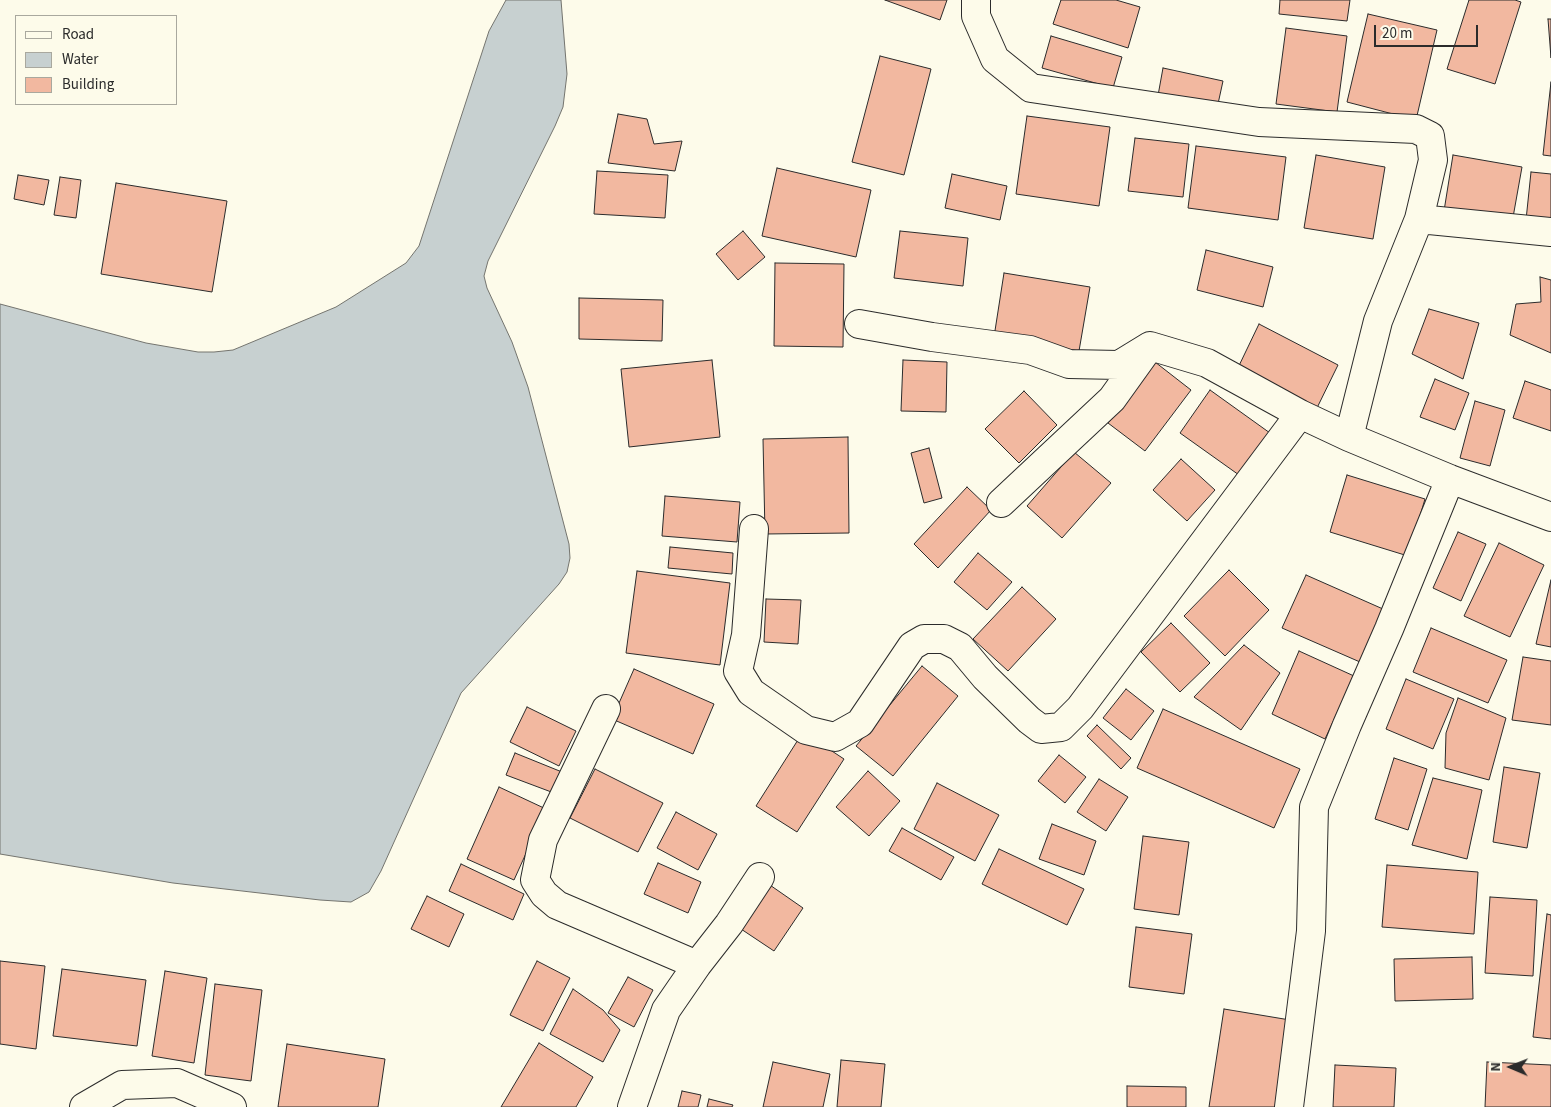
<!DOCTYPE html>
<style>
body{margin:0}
#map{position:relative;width:1551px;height:1107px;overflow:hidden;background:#fdfbea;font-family:"Source Sans 3",sans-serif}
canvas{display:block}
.legend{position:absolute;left:15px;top:15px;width:162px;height:90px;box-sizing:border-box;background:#fdfbea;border:1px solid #a9a89e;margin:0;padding:6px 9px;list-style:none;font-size:15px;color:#2b2b2b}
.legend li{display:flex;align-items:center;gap:10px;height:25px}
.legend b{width:25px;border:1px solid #a9a89e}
.north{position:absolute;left:1486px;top:1042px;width:50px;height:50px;-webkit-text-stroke:4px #fdfbea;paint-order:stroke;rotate:271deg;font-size:14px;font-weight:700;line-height:20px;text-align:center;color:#2b2b2b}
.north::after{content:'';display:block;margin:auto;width:18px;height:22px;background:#2b2b2b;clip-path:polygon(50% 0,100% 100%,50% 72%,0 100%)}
.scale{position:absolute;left:1374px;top:25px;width:104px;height:22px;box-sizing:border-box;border:2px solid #2b2b2b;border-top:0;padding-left:6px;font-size:15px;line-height:18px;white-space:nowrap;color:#2b2b2b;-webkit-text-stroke:4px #fdfbea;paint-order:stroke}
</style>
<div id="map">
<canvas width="1551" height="1107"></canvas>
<ul class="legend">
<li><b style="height:6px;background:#fdfbea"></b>Road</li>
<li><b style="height:14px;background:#c7d0d0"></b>Water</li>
<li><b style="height:14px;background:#f2b8a0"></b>Building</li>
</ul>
<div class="north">N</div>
<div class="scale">20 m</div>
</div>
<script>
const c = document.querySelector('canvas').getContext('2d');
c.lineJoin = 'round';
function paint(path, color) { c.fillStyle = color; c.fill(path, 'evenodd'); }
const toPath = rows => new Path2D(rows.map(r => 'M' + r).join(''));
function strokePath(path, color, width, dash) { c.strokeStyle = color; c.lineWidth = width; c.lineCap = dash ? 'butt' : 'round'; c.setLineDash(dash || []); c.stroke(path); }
const water = toPath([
 [506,0,561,0,567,74,563,107,555,126,488,261,484,276,487,288,512,342,528,387,569,544,570,558,567,572,559,584,461,693,381,871,369,892,351,902,320,900,173,883,0,854,0,304,146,343,198,352,214,352,233,350,336,307,406,263,419,246,489,31,506,0]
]);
paint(water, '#c7d0d0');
strokePath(water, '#74746e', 1);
const building = toPath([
 [885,0,947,0,940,20,885,0],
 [1061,0,1116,0,1140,7,1128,48,1053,24,1061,0],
 [1280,0,1350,0,1347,21,1279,14,1280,0],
 [1469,0,1515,0,1521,2,1495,84,1447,69,1469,0],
 [1368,14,1437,30,1416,120,1347,102,1368,14],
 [1548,19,1551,19,1551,58,1548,19],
 [1286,28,1347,36,1337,112,1276,104,1286,28],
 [1051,36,1122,57,1113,88,1042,68,1051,36],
 [880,56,931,69,904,175,852,162,880,56],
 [1163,68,1223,81,1216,113,1157,101,1163,68],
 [1551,82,1551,156,1543,155,1551,82],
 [618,114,647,119,654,144,682,141,675,171,608,163,618,114],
 [1027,116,1110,127,1099,206,1016,194,1027,116],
 [1135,138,1189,144,1183,197,1128,191,1135,138],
 [1196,146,1286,157,1278,220,1188,208,1196,146],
 [1316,155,1385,167,1373,239,1304,228,1316,155],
 [1453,155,1522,167,1512,223,1444,211,1453,155],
 [777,168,871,190,856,257,762,236,777,168],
 [597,171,668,175,665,218,594,214,597,171],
 [1531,172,1551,174,1551,222,1526,220,1531,172],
 [952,174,1007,186,1000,220,945,208,952,174],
 [18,175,49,180,44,205,14,199,18,175],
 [60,177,81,180,76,218,54,215,60,177],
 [116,183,227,201,212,292,101,274,116,183],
 [743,231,765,257,738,280,716,254,743,231],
 [900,231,968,238,963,286,894,278,900,231],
 [1206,250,1273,267,1263,307,1197,290,1206,250],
 [775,263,844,264,843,347,774,346,775,263],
 [1004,273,1090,287,1079,351,994,337,1004,273],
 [1540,277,1551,280,1551,353,1510,335,1516,304,1541,302,1540,277],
 [579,298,663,300,662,341,579,339,579,298],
 [1429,309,1479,323,1463,379,1412,354,1429,309],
 [1259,324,1338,365,1314,414,1235,374,1259,324],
 [712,360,720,437,629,447,621,369,712,360],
 [903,360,947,362,946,412,901,411,903,360],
 [1155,362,1191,390,1145,451,1108,423,1155,362],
 [1435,379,1469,393,1455,430,1420,417,1435,379],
 [1525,381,1551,390,1551,431,1513,418,1525,381],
 [1210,390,1270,433,1239,475,1180,433,1210,390],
 [1024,391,1057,425,1019,463,985,429,1024,391],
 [1475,401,1505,410,1490,466,1460,458,1475,401],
 [848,437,849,533,765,534,763,439,848,437],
 [929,448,942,498,924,503,911,453,929,448],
 [1074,452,1111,483,1062,538,1027,506,1074,452],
 [1181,459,1215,490,1187,521,1153,490,1181,459],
 [1347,475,1425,499,1408,556,1330,532,1347,475],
 [967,487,991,510,938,568,914,544,967,487],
 [665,496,740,502,737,542,662,536,665,496],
 [1458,532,1486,544,1461,601,1433,588,1458,532],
 [1499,543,1544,565,1510,637,1464,616,1499,543],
 [670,547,733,553,732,574,668,568,670,547],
 [978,553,1012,582,987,610,954,582,978,553],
 [1229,570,1269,610,1225,656,1184,616,1229,570],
 [637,571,730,583,720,665,626,653,637,571],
 [1306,575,1383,609,1360,662,1282,628,1306,575],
 [1551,580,1551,647,1536,644,1551,580],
 [1022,587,1056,619,1008,671,973,639,1022,587],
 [766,599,801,600,798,644,764,642,766,599],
 [1171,623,1210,663,1180,692,1141,652,1171,623],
 [1431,628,1507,660,1488,703,1413,672,1431,628],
 [1244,645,1280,673,1241,730,1194,697,1244,645],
 [1299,651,1354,676,1325,739,1272,714,1299,651],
 [1523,657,1551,661,1551,725,1512,720,1523,657],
 [922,666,958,696,893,776,856,746,922,666],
 [634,669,714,704,693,754,612,719,634,669],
 [1406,679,1454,699,1433,749,1386,729,1406,679],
 [1126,689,1154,711,1131,740,1103,718,1126,689],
 [1458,698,1506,718,1489,780,1445,768,1446,733,1458,698],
 [527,707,576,731,559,766,510,742,527,707],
 [1163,709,1300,769,1274,828,1137,768,1163,709],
 [1097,725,1131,758,1121,769,1087,736,1097,725],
 [803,732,844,759,797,832,756,806,803,732],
 [515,753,562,772,554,793,506,775,515,753],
 [1059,755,1086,777,1065,803,1038,781,1059,755],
 [1394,758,1427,769,1408,830,1375,819,1394,758],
 [1504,767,1540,773,1527,848,1493,842,1504,767],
 [595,769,663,803,638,852,570,818,595,769],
 [868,771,900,801,869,836,836,807,868,771],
 [1433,778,1482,790,1467,859,1412,845,1433,778],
 [1099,779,1128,797,1106,831,1077,812,1099,779],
 [937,783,999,815,975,861,914,829,937,783],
 [499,787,546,809,514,880,467,859,499,787],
 [676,812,717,834,698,870,657,848,676,812],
 [1052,824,1096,841,1084,875,1039,859,1052,824],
 [902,828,954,857,941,880,889,851,902,828],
 [1143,836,1189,842,1179,915,1134,909,1143,836],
 [999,849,1084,889,1067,925,982,884,999,849],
 [658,863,701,882,688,913,644,894,658,863],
 [461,864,524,894,513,920,449,891,461,864],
 [1387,865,1478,872,1474,934,1382,927,1387,865],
 [767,883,803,908,774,951,738,927,767,883],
 [427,896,464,914,449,947,411,929,427,896],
 [1490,897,1537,900,1533,976,1485,973,1490,897],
 [1547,914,1551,915,1551,1039,1533,1037,1547,914],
 [1136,927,1192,934,1184,994,1129,987,1136,927],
 [1472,957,1473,999,1395,1001,1394,959,1472,957],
 [0,961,45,966,36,1049,0,1044,0,961],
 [537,961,570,978,543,1031,510,1015,537,961],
 [62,969,146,980,137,1046,53,1036,62,969],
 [165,971,207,978,194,1063,152,1056,165,971],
 [628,977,653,990,634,1027,608,1013,628,977],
 [215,984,262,990,251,1081,205,1075,215,984],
 [573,989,603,1010,620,1030,603,1062,550,1034,573,989],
 [1224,1009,1290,1020,1277,1107,1209,1107,1224,1009],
 [539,1043,593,1077,576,1107,501,1107,539,1043],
 [287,1044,385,1059,378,1107,278,1107,287,1044],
 [841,1060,885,1064,881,1107,837,1107,841,1060],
 [773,1062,830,1074,823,1107,763,1107,773,1062],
 [1487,1062,1551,1065,1551,1107,1485,1107,1487,1062],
 [1335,1065,1396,1068,1394,1107,1333,1107,1335,1065],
 [1127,1086,1186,1087,1186,1107,1127,1107,1127,1086],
 [682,1091,701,1095,698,1107,678,1107,682,1091],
 [709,1099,733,1105,732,1107,707,1107,709,1099]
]);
paint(building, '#f2b8a0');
strokePath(building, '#2b2b2b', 1);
const street = toPath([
 [976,0,976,16,995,59,1031,88,1259,122,1416,129,1430,136,1433,160,1419,219,1378,321,1349,437],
 [1419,219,1551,232],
 [859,324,932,337,1030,350,1069,364,1119,365,1150,346,1207,363,1300,414,1349,437,1450,479,1551,517],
 [1001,503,1112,399,1145,353],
 [754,529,746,635,738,671,751,692,806,730,835,737,860,723,912,646,924,639,944,639,960,647,985,677,1029,720,1041,729,1061,727,1080,708,1300,414],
 [606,709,543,840,535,880,544,894,557,905,697,965],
 [84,1107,122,1085,177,1083,232,1107],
 [632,1107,666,1010,697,965,729,924,760,877],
 [1289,1107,1311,931,1314,807,1347,725,1389,629,1450,479]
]);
strokePath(street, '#2b2b2b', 30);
strokePath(street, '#fdfbea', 28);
</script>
